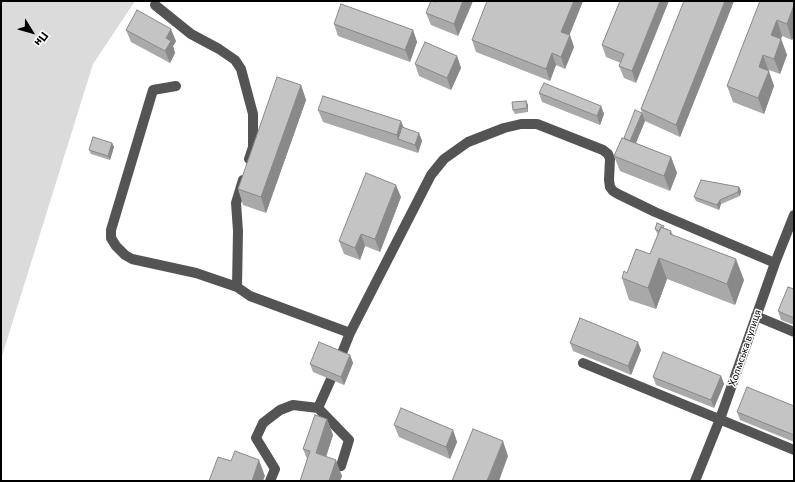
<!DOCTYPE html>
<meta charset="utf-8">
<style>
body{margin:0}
#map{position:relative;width:795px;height:482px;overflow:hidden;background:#fff;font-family:Commissioner,sans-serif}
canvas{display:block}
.frame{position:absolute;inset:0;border:2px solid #000;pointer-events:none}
.north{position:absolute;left:12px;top:12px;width:40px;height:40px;-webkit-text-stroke:3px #fff;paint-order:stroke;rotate:127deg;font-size:11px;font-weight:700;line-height:16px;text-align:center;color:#000}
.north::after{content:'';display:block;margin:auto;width:14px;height:18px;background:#000;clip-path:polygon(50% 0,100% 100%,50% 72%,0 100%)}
</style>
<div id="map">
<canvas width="795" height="482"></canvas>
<div class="frame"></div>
<div class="north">Пн</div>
</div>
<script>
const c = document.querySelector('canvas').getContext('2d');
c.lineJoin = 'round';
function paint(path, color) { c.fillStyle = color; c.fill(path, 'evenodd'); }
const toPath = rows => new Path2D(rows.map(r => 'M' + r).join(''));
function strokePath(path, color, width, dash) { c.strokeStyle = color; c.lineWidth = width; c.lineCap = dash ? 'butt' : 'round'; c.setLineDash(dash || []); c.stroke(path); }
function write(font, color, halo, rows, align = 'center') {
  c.font = font + ' Commissioner,sans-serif'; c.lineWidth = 3; c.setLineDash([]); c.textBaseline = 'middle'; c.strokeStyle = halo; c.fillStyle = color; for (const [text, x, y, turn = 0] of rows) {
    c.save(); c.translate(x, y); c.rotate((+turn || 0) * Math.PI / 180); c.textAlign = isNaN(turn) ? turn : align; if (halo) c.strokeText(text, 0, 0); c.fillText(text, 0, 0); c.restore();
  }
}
paint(toPath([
 [1,1,135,1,93,64,1,359]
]), '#dbdbdb');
strokePath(toPath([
 [155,5,191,34,219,49,235,60,241,69,253,114,253,147,249,159],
 [176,86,153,90,111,230,111,238,116,246,125,255,132,259,196,273,237,287],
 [243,180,236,203,238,231,237,287,250,296,350,333],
 [756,316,794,332],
 [340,358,350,333,431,175,444,159,468,142,504,128,521,124,537,124,603,150,608,154,610,159,609,180,610,187,613,191,618,194,655,212,775,263],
 [583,363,794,450],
 [318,408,331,379],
 [270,481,275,469,256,438,263,423,280,410,293,405,318,408,349,440,341,466],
 [695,481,720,419,775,263,794,215]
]), '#545454', 10);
paint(toPath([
 [473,1,458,36,431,25,426,13,436,2],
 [487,1,583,1,569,35,574,47,565,69,556,65,550,81,476,52,472,40],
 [620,1,636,83,624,78,619,66,621,63,606,57,602,45],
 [684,1,734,1,680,137,645,121,636,143,671,157,677,173,670,191,620,171,614,156,624,138,642,113,641,109],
 [760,1,794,1,794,36,792,40,782,36,781,39,787,55,780,74,769,70,769,71,774,86,764,114,733,102,727,86],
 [334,24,413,30,417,42,410,62,338,36],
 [126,30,176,41,173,46,175,53,170,63,131,42],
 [457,56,461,68,451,90,419,76,415,64],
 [301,85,306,100,266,213,243,205,238,189],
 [539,93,601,106,604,114,600,125,542,102],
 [526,101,528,105,528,112,515,114,513,110],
 [318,110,403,128,419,133,422,141,418,153,323,122],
 [112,143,114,147,110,160,91,154,89,150],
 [739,187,741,191,740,196,721,204,719,210,696,201,694,197],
 [401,197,380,252,365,246,360,260,344,254,339,241],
 [665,228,671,231,673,235,744,280,735,305,667,279,656,309,629,300,622,278,627,273,650,254,658,234,657,233,655,229],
 [794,289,794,325,781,320,778,311],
 [570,343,641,350,631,375,573,351],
 [350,355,353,363,344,385,313,372,310,364],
 [721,376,724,384,714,408,656,385,653,377],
 [794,406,794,442,740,420,737,412],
 [327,419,333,435,326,457,342,476,340,481,300,481,307,459,303,449],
 [394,425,453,430,457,442,450,459,399,437]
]), '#a9a9a9');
paint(toPath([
 [463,1,473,1,458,36,454,24],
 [574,1,583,1,566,44,561,32],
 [660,1,669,1,636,83,632,71],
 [725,1,734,1,680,137,676,125],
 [794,5,794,36,792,40,787,24],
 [777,20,782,36,776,51,771,35],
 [171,29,176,41,173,46,175,53,170,63,165,51,166,38],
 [413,30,417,42,410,62,405,50],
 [570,35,574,47,565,69,561,57],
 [781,39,787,55,780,74,774,59],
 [552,53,556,65,550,81,546,69],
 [763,55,774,86,764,114,758,98,759,67],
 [457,56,461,68,451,90,447,78],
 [301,85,306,100,266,213,261,197],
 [526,101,528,105,528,112,527,108],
 [601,106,604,114,600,125,597,116],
 [642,113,645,121,631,155,628,146],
 [401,121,406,133,398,139,397,135],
 [419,133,422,141,418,153,415,145],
 [112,143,114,147,110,160,108,156],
 [671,157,677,173,670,191,664,176],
 [396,185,401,197,380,252,375,239],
 [739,187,741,191,740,196,738,192],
 [720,200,721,204,719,210,717,205],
 [361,234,365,246,360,260,355,248],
 [659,258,667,279,656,309,648,288],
 [736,259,744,280,735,305,727,284],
 [638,342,641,350,631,375,628,366],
 [350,355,353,363,344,385,341,377],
 [721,376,724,384,714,408,711,400],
 [327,419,333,435,322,469,316,453],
 [453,430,457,442,450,459,446,447],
 [503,441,508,456,499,481,487,481],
 [259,460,265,476,263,481,252,481],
 [336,460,342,476,340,481,329,481]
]), '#898989');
const building = toPath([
 [431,1,436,2,436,1,463,1,454,24,426,13,431,1],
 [487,1,574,1,561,32,570,35,561,57,552,53,546,69,472,40,487,1],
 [620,1,660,1,632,71,619,66,624,54,602,45,620,1],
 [684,1,725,1,676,125,641,109,684,1],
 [760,1,794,1,794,5,787,24,777,20,771,35,781,39,774,59,763,55,759,67,769,71,758,98,727,86,760,1],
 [341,4,413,30,405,50,334,24,341,4],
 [137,10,171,29,166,38,171,41,165,51,126,30,137,10],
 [425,42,457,56,447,78,415,64,425,42],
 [277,77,301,85,261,197,238,189,277,77],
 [544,83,601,106,597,116,539,93,544,83],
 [323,96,401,121,397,135,318,110,323,96],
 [526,101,527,108,513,110,512,102,526,101],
 [635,110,642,113,630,141,624,138,635,110],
 [402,127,419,133,415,145,398,139,402,127],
 [93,137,112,143,108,156,89,150,93,137],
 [622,138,671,157,664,176,614,156,622,138],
 [366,173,396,185,375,239,361,234,355,248,339,241,366,173],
 [701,180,739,187,738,192,720,200,717,205,694,197,701,180],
 [657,223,664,226,663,228,661,227,659,231,655,229,657,223],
 [661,227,671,231,670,234,736,259,727,284,659,258,648,288,622,278,624,271,627,273,636,249,650,254,661,227],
 [788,287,794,289,794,318,778,311,788,287],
 [580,318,638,342,628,366,570,343,580,318],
 [319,342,350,355,341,377,310,364,319,342],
 [663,352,721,376,711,400,653,377,663,352],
 [747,387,794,406,794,435,737,412,747,387],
 [401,408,453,430,446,447,394,425,401,408],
 [315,415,327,419,316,453,336,460,329,481,300,481,310,451,303,449,315,415],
 [473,429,503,441,487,481,452,481,473,429],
 [235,451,259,460,252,481,209,481,218,457,231,461,235,451]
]);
paint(building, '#c4c4c4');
strokePath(building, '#898989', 1);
write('10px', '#000', '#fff', [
 ["Холмська вулиця",745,348,-71]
]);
</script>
